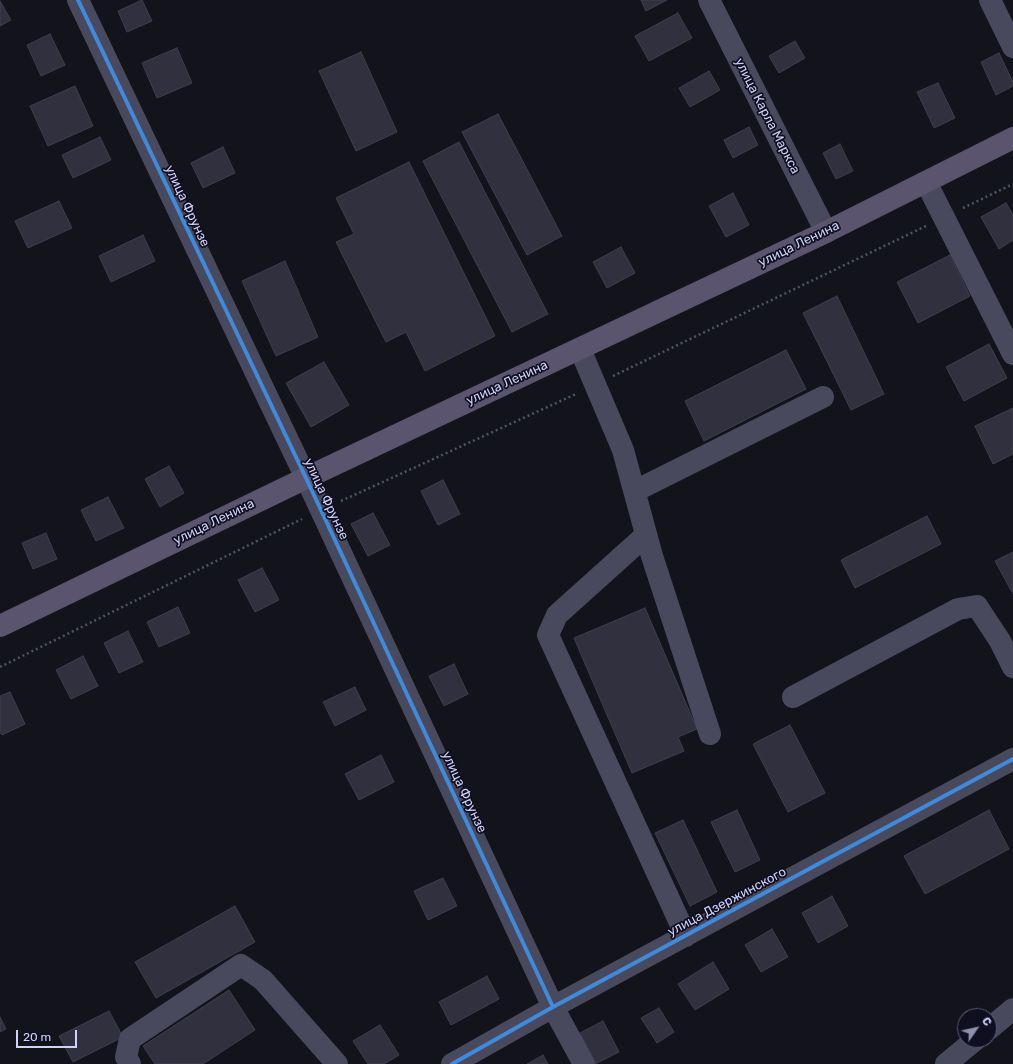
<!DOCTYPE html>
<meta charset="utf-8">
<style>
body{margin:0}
#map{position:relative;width:1013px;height:1064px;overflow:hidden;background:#13131c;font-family:Rubik,sans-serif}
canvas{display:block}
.north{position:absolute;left:957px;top:1008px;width:40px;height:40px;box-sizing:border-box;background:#0f0f20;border:1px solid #5d5d78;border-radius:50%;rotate:56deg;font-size:11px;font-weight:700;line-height:16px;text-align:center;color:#d1d2fb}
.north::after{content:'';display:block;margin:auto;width:14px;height:18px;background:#8e8fad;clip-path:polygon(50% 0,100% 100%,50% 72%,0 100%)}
.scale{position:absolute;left:16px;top:1030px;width:61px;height:18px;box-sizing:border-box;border:2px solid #d1d2fb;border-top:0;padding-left:5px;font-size:12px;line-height:14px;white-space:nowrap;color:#d1d2fb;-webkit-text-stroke:3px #0f0f20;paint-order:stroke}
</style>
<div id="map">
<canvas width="1013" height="1064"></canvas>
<div class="north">С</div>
<div class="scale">20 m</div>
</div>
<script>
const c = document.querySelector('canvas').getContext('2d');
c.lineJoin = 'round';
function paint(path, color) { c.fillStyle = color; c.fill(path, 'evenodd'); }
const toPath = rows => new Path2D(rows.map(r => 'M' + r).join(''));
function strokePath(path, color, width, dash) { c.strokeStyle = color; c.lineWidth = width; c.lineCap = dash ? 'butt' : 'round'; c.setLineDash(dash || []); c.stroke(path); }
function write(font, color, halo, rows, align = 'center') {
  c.font = font + ' Rubik,sans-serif'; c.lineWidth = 3.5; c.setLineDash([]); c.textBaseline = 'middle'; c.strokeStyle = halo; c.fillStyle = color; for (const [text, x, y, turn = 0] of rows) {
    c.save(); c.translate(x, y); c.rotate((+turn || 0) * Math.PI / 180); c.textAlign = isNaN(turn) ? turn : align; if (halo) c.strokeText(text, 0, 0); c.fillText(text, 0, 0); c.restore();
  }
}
const building = toPath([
 [142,0,152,21,127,32,118,11,142,0],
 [641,0,667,0,646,11,641,0],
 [0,1,11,20,0,26,0,1],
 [678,13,692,38,649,61,635,36,678,13],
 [50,34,65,65,41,76,27,45,50,34],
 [795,41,805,58,779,73,769,56,795,41],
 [177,48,192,83,157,98,142,63,177,48],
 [361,52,397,132,356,151,319,71,361,52],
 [999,53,1013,82,1013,86,996,95,981,62,999,53],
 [709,71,720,90,690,107,679,88,709,71],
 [938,83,955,118,934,128,917,92,938,83],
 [75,86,93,126,48,146,30,106,75,86],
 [498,114,562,236,527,255,462,132,498,114],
 [749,127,758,145,733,158,724,140,749,127],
 [100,137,111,160,73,178,62,155,100,137],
 [459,142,548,314,512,332,423,161,459,142],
 [840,144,853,171,836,179,823,153,840,144],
 [223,147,235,173,203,188,191,163,223,147],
 [409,162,495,336,425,371,406,332,386,342,336,242,354,234,336,198,409,162],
 [733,193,749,225,726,237,709,206,733,193],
 [59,201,72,228,28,248,15,221,59,201],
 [1006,203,1013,215,1013,240,999,249,981,217,1006,203],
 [143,235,155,261,111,282,99,256,143,235],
 [621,247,635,273,607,288,593,262,621,247],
 [950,255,970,296,918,323,897,282,950,255],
 [285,261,318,337,276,356,242,281,285,261],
 [837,296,884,394,851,410,803,313,837,296],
 [989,344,1007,378,964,401,946,367,989,344],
 [786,350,806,389,704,441,685,401,786,350],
 [324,362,349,405,311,427,286,383,324,362],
 [1013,408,1013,454,993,464,975,426,1013,408],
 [169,466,184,493,160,507,145,479,169,466],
 [443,480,460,514,438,525,421,491,443,480],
 [108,497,124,528,96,541,81,510,108,497],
 [373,513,390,545,368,556,351,524,373,513],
 [927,516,941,544,855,588,841,560,927,516],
 [46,533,57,559,33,569,22,543,46,533],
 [1013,552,1013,594,995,561,1013,552],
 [262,568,279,600,255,612,238,580,262,568],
 [178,607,190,633,159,647,147,622,178,607],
 [645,608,697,729,678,737,684,751,632,773,574,638,645,608],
 [128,631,143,662,119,673,104,643,128,631],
 [83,656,98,686,71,699,56,670,83,656],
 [454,664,468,694,444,706,429,676,454,664],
 [355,687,366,710,335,726,323,702,355,687],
 [10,692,25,724,2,735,0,732,0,696,10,692],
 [790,725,825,793,788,812,753,744,790,725],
 [381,755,394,782,359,800,345,774,381,755],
 [737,810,760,860,735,872,711,822,737,810],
 [989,810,1009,849,925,894,904,856,989,810],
 [683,820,717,892,690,906,655,833,683,820],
 [443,878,457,906,428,920,414,891,443,878],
 [832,896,848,926,818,943,802,913,832,896],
 [235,906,255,942,156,998,135,962,235,906],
 [772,929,788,957,761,972,745,945,772,929],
 [713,962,729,989,695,1010,678,984,713,962],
 [487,976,499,999,451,1025,439,1002,487,976],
 [229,990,255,1030,203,1064,155,1064,143,1046,229,990],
 [659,1008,674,1032,657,1043,641,1018,659,1008],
 [109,1011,123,1037,73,1062,59,1036,109,1011],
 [0,1017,6,1029,0,1032,0,1017],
 [603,1021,619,1052,595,1064,580,1033,603,1021],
 [380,1025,399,1055,384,1064,368,1064,353,1041,380,1025],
 [543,1055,548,1064,527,1064,543,1055]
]);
paint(building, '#31303e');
strokePath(building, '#3e3e4f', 1);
strokePath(toPath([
 [963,208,1013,184],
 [613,376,926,226],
 [341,501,576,394],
 [0,667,302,519]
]), '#495861', 2.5, [2, 3]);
strokePath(toPath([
 [78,0,306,478,553,1007,584,1064],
 [709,0,826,232],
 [990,0,1013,47],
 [926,182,1013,354],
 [580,349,623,450,652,556,710,734],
 [635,491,823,397],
 [646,535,557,615,548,635,686,936],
 [793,697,958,609,977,606,1000,641,1013,667],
 [989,1029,1013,1009],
 [130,1064,126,1057,130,1039,241,965,263,980,337,1064],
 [452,1064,553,1007,1013,759],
 [946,1064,975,1040]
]), '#48495c', 22);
strokePath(toPath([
 [0,626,306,478,826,232,1013,138]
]), '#5a546e', 22);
strokePath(toPath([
 [78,0,306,478,553,1007],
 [452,1064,553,1007,1013,759]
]), '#408adc', 4);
write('13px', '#d1d2fb', '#0f0f20', [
 ["улица Карла Маркса",767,116,63],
 ["улица Фрунзе",187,206,65],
 ["улица Ленина",799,244,-26],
 ["улица Ленина",507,383,-25],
 ["улица Фрунзе",326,499,65],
 ["улица Ленина",214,522,-26],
 ["улица Фрунзе",464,792,65],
 ["улица Дзержинского",727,902,-28]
]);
</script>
